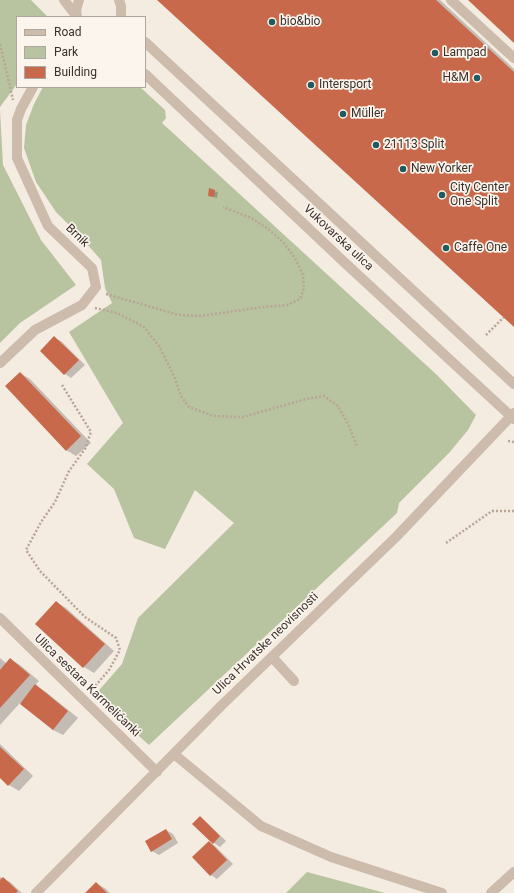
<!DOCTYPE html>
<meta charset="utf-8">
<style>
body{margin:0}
#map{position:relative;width:514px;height:893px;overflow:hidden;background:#f4ebe1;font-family:Roboto,sans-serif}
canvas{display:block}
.legend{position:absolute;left:16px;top:16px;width:130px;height:72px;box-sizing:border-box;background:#fbf5ee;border:1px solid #aea6a0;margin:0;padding:5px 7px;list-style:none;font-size:12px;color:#3b302b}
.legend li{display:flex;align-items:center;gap:8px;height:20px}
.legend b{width:20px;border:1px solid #aea6a0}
</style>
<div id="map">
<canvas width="514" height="893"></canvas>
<ul class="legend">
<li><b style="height:5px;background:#cdbbac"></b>Road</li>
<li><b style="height:11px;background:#b8c4a0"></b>Park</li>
<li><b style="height:11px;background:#c8694b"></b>Building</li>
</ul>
</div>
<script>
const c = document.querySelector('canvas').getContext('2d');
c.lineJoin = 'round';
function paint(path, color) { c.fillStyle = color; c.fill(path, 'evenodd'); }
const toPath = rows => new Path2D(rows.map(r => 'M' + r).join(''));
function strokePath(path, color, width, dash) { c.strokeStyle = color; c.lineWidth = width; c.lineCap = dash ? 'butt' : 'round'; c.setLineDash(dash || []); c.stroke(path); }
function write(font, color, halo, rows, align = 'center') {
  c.font = font + ' Roboto,sans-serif'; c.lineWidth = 3.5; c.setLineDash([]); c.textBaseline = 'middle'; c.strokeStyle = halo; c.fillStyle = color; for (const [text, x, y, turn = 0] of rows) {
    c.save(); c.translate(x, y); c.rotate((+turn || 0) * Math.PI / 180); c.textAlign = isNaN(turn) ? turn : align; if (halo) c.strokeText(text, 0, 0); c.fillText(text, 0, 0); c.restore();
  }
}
paint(toPath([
 [0,0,31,0,48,17,17,17,17,84,0,107],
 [43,87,140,87,165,110,166,118,162,123,437,375,476,415,468,430,449,453,399,503,397,513,149,745,94,696,122,664,138,618,234,523,195,490,165,549,134,538,114,489,87,464,123,423,69,332,112,303,105,288,101,260,79,235,56,212,36,182,24,148,26,125,34,104],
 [0,110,3,165,41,240,76,285,20,323,0,343],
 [307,872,385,893,286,893]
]), '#b8c4a0');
paint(toPath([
 [159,0,440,0,514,69,514,325],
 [210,190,218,192,217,198,209,196],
 [54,338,61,341,85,365,71,378,65,374],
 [20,373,30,379,91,443,76,456,66,450],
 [56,602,66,608,114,651,94,673,84,667,36,624],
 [0,658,7,664,10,659,20,665,39,681,35,685,46,692,78,718,63,735,53,730,20,703,0,725],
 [0,744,33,776,19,791,9,785,0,777],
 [200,818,206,822,226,841,220,847,214,843,194,824],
 [166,830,173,834,178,843,159,855,152,851],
 [209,842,215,846,233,864,217,879,211,875,193,857],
 [0,877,10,882,22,893,0,893],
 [96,883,106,889,110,893,86,893]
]), '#0003');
paint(toPath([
 [157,0,436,0,514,72,514,327],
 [468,0,514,0,514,43],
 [209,188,215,190,214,197,208,196],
 [54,336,79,360,64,375,40,351],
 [20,372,81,436,66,451,5,386],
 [56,601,105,644,83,668,35,624],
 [10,658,30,675,0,708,0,670],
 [35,684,68,711,53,730,20,704],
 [0,747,24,769,8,786,0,778],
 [200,816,220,836,213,844,192,824],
 [166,829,172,839,151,852,145,841],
 [209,841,227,860,210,876,192,857],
 [3,877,18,891,16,893,0,893,0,880],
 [96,882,107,893,85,893]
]), '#c8694b');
strokePath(toPath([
 [0,44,13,100],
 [106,294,179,315,200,316,263,307,287,305,300,299,304,288,303,275,295,258,283,242,267,228,251,218,223,207],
 [95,308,117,313,144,327,159,346,174,376,181,396,189,407,213,416,243,417,306,399,324,396,338,406,348,424,357,446],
 [486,335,504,317],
 [62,385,91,432,85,449,69,471,55,502,41,522,26,550,40,571,85,617,116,638,120,650,109,670,90,692],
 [508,441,514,442],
 [446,543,492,511,514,511]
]), '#b9a596', 2.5, [2, 2]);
strokePath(toPath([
 [64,0,77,17],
 [119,0,121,6,121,17],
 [451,0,514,58],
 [77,17,76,10,79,0],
 [145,42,514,384],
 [145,74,344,262,514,419],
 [0,363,35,330,82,305,96,287,92,268,48,226,17,158,17,120,21,109,33,87],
 [0,618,157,772],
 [272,657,294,681],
 [174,754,261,826,331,857,442,893],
 [36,893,222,705,396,537,514,413],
 [491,893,514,872]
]), '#cdbbac', 10);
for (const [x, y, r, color] of [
 [272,22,4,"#1f5a5e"],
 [435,53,4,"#1f5a5e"],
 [477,78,4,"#1f5a5e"],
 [311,85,4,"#1f5a5e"],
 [343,114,4,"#1f5a5e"],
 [376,145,4,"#1f5a5e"],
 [403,169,4,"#1f5a5e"],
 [442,195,4,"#1f5a5e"],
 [446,248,4,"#1f5a5e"]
]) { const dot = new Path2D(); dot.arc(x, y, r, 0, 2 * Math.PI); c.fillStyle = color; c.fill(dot); strokePath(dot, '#fbf5ee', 1.5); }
write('12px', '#3b302b', '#fbf5ee', [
 ["bio&bio",280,22],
 ["Lampad",443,53],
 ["H&M",469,78,"right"],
 ["Intersport",319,85],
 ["Müller",351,114],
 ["21113 Split",384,145],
 ["New Yorker",411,169],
 ["City Center",450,188],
 ["One Split",450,202],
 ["Caffe One",454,248]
], 'left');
write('12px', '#3b302b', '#fbf5ee', [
 ["Brnik",77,236,44],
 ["Vukovarska ulica",338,238,43],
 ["Ulica Hrvatske neovisnosti",266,644,-44],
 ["Ulica sestara Karmelićanki",87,686,44]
]);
</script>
